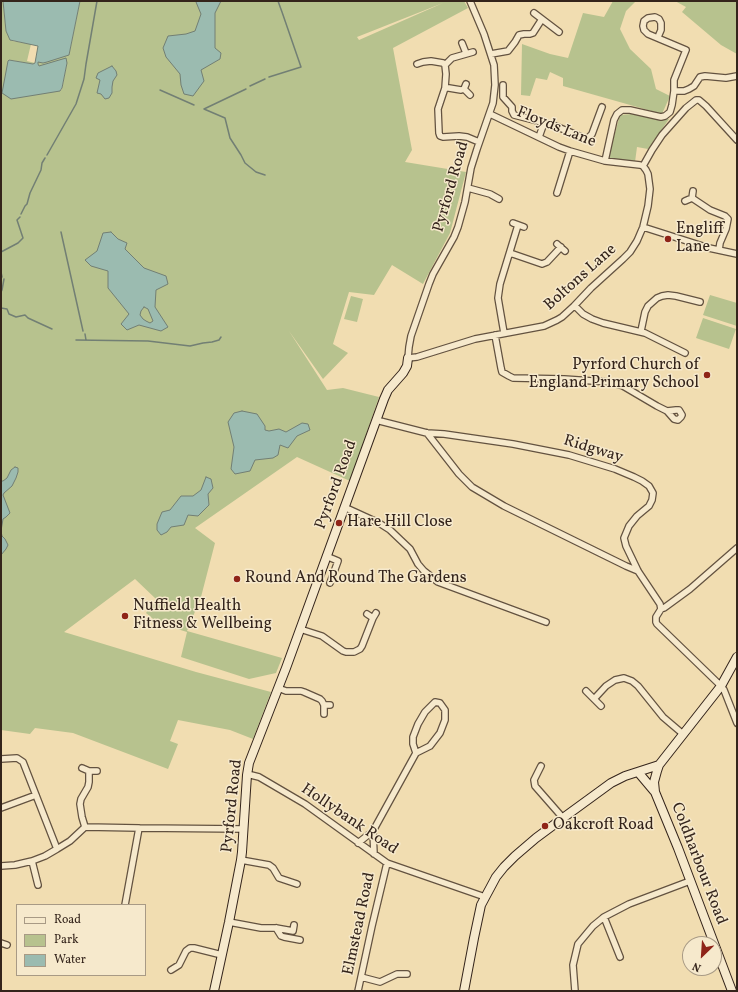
<!DOCTYPE html>
<style>
body{margin:0}
#map{position:relative;width:738px;height:992px;overflow:hidden;background:#f1ddb1;font-family:Vollkorn,serif}
canvas{display:block}
.frame{position:absolute;inset:0;border:2px solid #34241b;pointer-events:none}
.legend{position:absolute;left:16px;top:904px;width:130px;height:72px;box-sizing:border-box;background:#f6e9cc;border:1px solid #a89a85;margin:0;padding:5px 7px;list-style:none;font-size:12px;color:#34241b}
.legend li{display:flex;align-items:center;gap:8px;height:20px}
.legend b{width:20px;border:1px solid #a89a85}
.north{position:absolute;left:682px;top:936px;width:40px;height:40px;box-sizing:border-box;background:#f6e9cc;border:1px solid #a89a85;border-radius:50%;rotate:205deg;font-size:11px;font-weight:700;line-height:16px;text-align:center;color:#34241b}
.north::after{content:'';display:block;margin:auto;width:14px;height:18px;background:#8f2418;clip-path:polygon(50% 0,100% 100%,50% 72%,0 100%)}
</style>
<div id="map">
<canvas width="738" height="992"></canvas>
<div class="frame"></div>
<ul class="legend">
<li><b style="height:5px;background:#f6e9cc"></b>Road</li>
<li><b style="height:11px;background:#b7c28e"></b>Park</li>
<li><b style="height:11px;background:#9bbbb0"></b>Water</li>
</ul>
<div class="north">N</div>
</div>
<script>
const c = document.querySelector('canvas').getContext('2d');
c.lineJoin = 'round';
function paint(path, color) { c.fillStyle = color; c.fill(path, 'evenodd'); }
const toPath = rows => new Path2D(rows.map(r => 'M' + r).join(''));
function strokePath(path, color, width, dash) { c.strokeStyle = color; c.lineWidth = width; c.lineCap = dash ? 'butt' : 'round'; c.setLineDash(dash || []); c.stroke(path); }
function write(font, color, halo, rows, align = 'center') {
  c.font = font + ' Vollkorn,serif'; c.lineWidth = 3; c.setLineDash([]); c.textBaseline = 'middle'; c.strokeStyle = halo; c.fillStyle = color; for (const [text, x, y, turn = 0] of rows) {
    c.save(); c.translate(x, y); c.rotate((+turn || 0) * Math.PI / 180); c.textAlign = isNaN(turn) ? turn : align; if (halo) c.strokeText(text, 0, 0); c.fillText(text, 0, 0); c.restore();
  }
}
paint(toPath([
 [1,1,3,1,6,31,12,41,31,44,27,61,35,63,33,64,10,60,60,91,62,89,67,63,39,66,38,64,38,62,69,55,80,1,464,1,468,8,393,48,412,150,405,162,466,172,450,233,423,284,392,265,374,295,349,292,333,344,348,353,323,379,289,331,327,390,343,388,379,397,350,481,297,457,195,528,215,543,201,597,187,631,282,658,276,673,249,679,181,657,187,632,158,623,146,613,156,599,135,579,64,632,196,672,271,692,253,739,230,730,178,720,170,741,178,744,168,769,73,733,35,728,30,734,1,730],
 [443,3,359,40,357,37],
 [613,1,636,1,626,11,620,29,630,49,651,69,656,89,670,96,662,114,563,86,563,78,550,72,547,80,536,78,530,96,521,95,522,44,550,54,568,58,583,13,604,17],
 [675,1,737,1,737,54,721,45,682,12,686,7],
 [631,114,669,119,648,149,637,147,635,162,608,158,620,115],
 [710,295,737,303,737,326,703,315],
 [351,296,363,299,357,322,344,319],
 [703,318,736,329,729,349,696,338]
]), '#b7c28e');
const water = toPath([
 [3,1,80,1,69,55,47,62,43,63,38,62,38,64,39,66,66,58,67,63,62,88,60,91,11,99,2,93,8,61,9,60,33,64,35,63,38,46,10,40,6,31,3,1],
 [198,1,221,1,215,13,215,48,221,53,220,59,201,70,204,81,193,96,184,94,181,85,180,74,166,57,163,48,168,36,186,34,195,31,201,14,196,2,198,1],
 [112,66,116,71,117,75,113,81,112,87,112,93,109,98,105,99,101,94,97,93,100,80,96,78,98,73,112,66],
 [111,232,118,239,127,243,125,249,144,268,166,276,168,284,156,290,155,307,168,327,161,331,139,325,127,330,121,324,129,314,108,288,108,271,91,266,85,260,97,251,103,233,111,232],
 [144,307,148,309,153,321,150,323,146,321,143,319,140,315,141,311,144,307],
 [242,411,257,414,265,426,265,430,269,431,279,429,286,432,302,423,308,424,310,430,297,436,288,448,280,445,278,455,273,458,255,460,250,471,235,474,231,469,234,447,228,422,234,413,242,411],
 [15,467,18,468,18,472,16,478,12,486,4,493,3,495,10,513,6,517,3,519,1,531,2,536,5,539,8,545,6,549,1,555,1,481,3,481,7,478,11,470,15,467],
 [206,477,211,479,213,488,208,494,209,505,198,516,188,515,184,525,171,527,167,532,161,535,157,530,157,524,162,512,170,510,181,496,193,496,201,490,206,477]
]);
paint(water, '#9bbbb0');
strokePath(water, '#727f74', 1);
strokePath(toPath([
 [269,77,301,67,282,12,278,1],
 [250,86,265,79],
 [160,90,194,105],
 [204,109,225,118,230,138,241,155,245,163,256,172,265,175],
 [204,109,246,89],
 [47,155,76,104,84,79,86,64,97,1],
 [21,214,25,206,27,204,30,193,41,170,42,163,45,158],
 [61,232,83,331],
 [1,252,18,243,23,238,17,220,20,217],
 [1,272,2,277],
 [1,292,2,290,4,279],
 [1,308,7,309,9,314,16,317,25,315,28,318,52,329],
 [85,334,86,340],
 [76,340,148,341,190,346,203,343,212,342,219,340,221,337]
]), '#727f74', 1.5);
const street = toPath([
 [470,1,484,34,494,65,495,85,493,103,477,149,471,168,465,202,458,227,454,237,433,274,429,284,411,336,409,347,408,358,417,357,475,339,544,326,557,320,562,317,574,306,591,288,623,259,630,252,637,241,643,227,648,206,650,189,648,174,646,170,643,166,640,165,605,161,570,151,559,147,490,114],
 [534,13,559,32],
 [462,43,466,53],
 [491,54,508,51,515,42,519,35,524,34,530,34,533,33,542,19],
 [417,64,423,62,431,61,443,63,445,65,452,58,473,52],
 [445,65,446,74,445,88,438,109,439,133,440,136,443,137,459,136,467,137,479,142],
 [466,84,464,89,470,95],
 [503,85,503,97,512,107,512,111,514,115,553,125,584,138,588,138,592,134,602,107],
 [445,88,449,88,461,90,464,89],
 [674,91,684,91,689,89,694,86,700,77,705,76,726,78,737,76],
 [539,137,544,123],
 [605,161,614,120,617,114,622,110,630,110,661,117,665,116,670,112,672,105,674,91,674,80,686,50,648,34,644,30,643,26,644,21,648,18,655,17,659,19,661,23,661,30,658,37],
 [643,166,652,150,662,135,686,108,696,100,699,100,706,106,737,140],
 [468,188,490,194,499,199],
 [557,193,570,151],
 [692,198,710,210,725,216,728,219,726,229,720,243,719,250],
 [685,201,692,198,693,191],
 [513,223,524,227],
 [643,227,709,248,737,254],
 [557,244,565,251],
 [510,253,542,264,547,262,561,247],
 [575,306,583,314,592,319,603,323,645,333,685,353],
 [641,331,645,312,648,306,657,298,662,296,668,295,676,296,700,302],
 [504,333,498,298,500,284,518,225],
 [495,335,501,368,502,372,509,376,513,378,564,379,608,382,623,386,657,406,667,411,676,410,679,410,682,415,681,417,678,420,674,419,667,411],
 [376,420,427,433,444,434,513,444,569,455,615,469,634,477,642,481,649,486,653,493,652,500,649,506,637,516,629,526,624,538,626,546,638,571,660,604,661,609,656,617,656,622,657,624,721,686,724,690,737,723],
 [427,433,459,474,472,487,504,506,626,566,638,571],
 [344,507,379,523,390,530,410,549,418,564,424,571,438,582,546,622],
 [326,556,338,561,330,583],
 [661,609,664,608,690,589,737,548],
 [367,614,373,618,376,613],
 [300,629,322,636,343,651,346,652,354,652,360,649,362,646,373,618],
 [278,688,286,691,301,691,304,692,320,699,322,701,324,705],
 [586,691,601,706],
 [594,699,606,686,615,680,624,678,632,681,638,686,663,717,683,734],
 [324,714,324,705,330,705],
 [1,759,17,758,23,762,57,849],
 [541,766,534,780,535,786,563,818],
 [82,768,89,771,97,771],
 [247,775,251,775,259,777,305,804,387,863,485,897],
 [1,808,36,795],
 [85,827,82,817,80,804,81,799,88,787,89,782,89,771],
 [85,827,139,828],
 [373,831,374,854],
 [358,843,373,831,416,753,413,744,413,737,418,724,425,712,435,702,440,703,445,710,445,720,440,733,430,746,416,753],
 [241,860,269,865,273,868,279,878,297,884],
 [32,861,38,885],
 [1,866,15,865,32,861,45,856,57,849,70,841,85,827],
 [125,905,139,828,243,829],
 [604,917,620,957],
 [229,922,261,928,276,928,293,931,294,925],
 [276,928,281,936,284,937,300,940],
 [1,943,7,945],
 [171,970,179,965,186,951,190,948,194,948,222,955],
 [361,977,380,982,397,974,407,974],
 [358,991,372,926,387,863],
 [575,991,573,965,578,944,593,926,604,917,629,904,690,881]
]);
const secondary = toPath([
 [659,765,657,771,654,782,655,792,678,848,732,991],
 [638,772,654,791],
 [214,991,229,922,241,860,242,852,247,775,249,763,286,668,384,399,388,390,403,373,407,366,408,358],
 [464,991,474,938,481,905,496,877,504,867,515,856,536,838,563,818,611,783,625,776,659,765,721,686,737,657]
]);
strokePath(street, '#635240', 8);
strokePath(secondary, '#34241b', 10);
strokePath(street, '#f6e9cc', 5.5);
strokePath(secondary, '#f6e9cc', 8);
for (const [x, y, r, color] of [
 [668,239,4,"#8f2418"],
 [707,375,4,"#8f2418"],
 [339,523,4,"#8f2418"],
 [237,579,4,"#8f2418"],
 [125,616,4,"#8f2418"],
 [545,826,4,"#8f2418"]
]) { const dot = new Path2D(); dot.arc(x, y, r, 0, 2 * Math.PI); c.fillStyle = color; c.fill(dot); strokePath(dot, '#f6e9cc', 1.5); }
write('16px', '#34241b', '#f6e9cc', [
 ["Floyds Lane",556,128,22],
 ["Pyrford Road",452,187,-74],
 ["Boltons Lane",581,278,-42],
 ["Ridgway",593,450,17],
 ["Pyrford Road",337,485,-70],
 ["Pyrford Road",233,806,-84],
 ["Hollybank Road",349,820,34],
 ["Coldharbour Road",698,864,69],
 ["Elmstead Road",360,924,-78]
]);
write('16px', '#34241b', '#f6e9cc', [
 ["Engliff",676,230],
 ["Lane",676,248],
 ["Pyrford Church of",699,366,"right"],
 ["England Primary School",699,384,"right"],
 ["Hare Hill Close",347,523],
 ["Round And Round The Gardens",245,579],
 ["Nuffield Health",133,607],
 ["Fitness & Wellbeing",133,625],
 ["Oakcroft Road",553,826]
], 'left');
</script>
